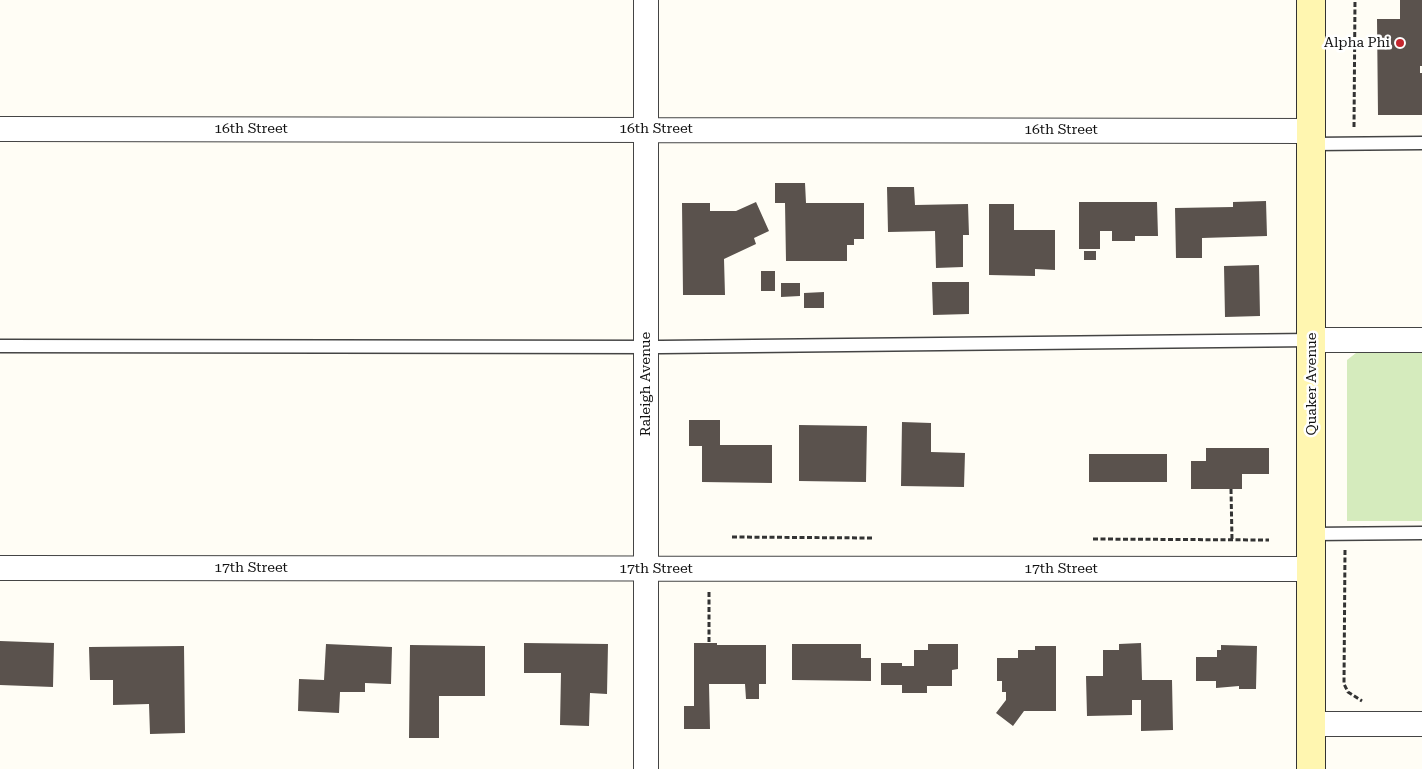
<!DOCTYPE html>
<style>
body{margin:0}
canvas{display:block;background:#fffdf5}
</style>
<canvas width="1422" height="769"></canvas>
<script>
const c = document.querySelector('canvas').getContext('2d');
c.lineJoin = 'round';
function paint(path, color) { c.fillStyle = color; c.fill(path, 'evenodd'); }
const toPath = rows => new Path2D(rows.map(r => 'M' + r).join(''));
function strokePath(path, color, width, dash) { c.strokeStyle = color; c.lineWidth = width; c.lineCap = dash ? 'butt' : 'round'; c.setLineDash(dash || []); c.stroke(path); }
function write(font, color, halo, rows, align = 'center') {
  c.font = font + ' "Roboto Serif",serif'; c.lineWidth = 5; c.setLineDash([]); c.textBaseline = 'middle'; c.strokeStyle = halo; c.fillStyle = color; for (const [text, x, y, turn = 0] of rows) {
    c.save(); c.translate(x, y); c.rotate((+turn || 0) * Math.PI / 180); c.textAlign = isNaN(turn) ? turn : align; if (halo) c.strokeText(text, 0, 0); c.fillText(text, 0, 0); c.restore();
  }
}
paint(toPath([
 [1356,353,1422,353,1422,521,1347,521,1347,360]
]), '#d5ebbd');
paint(toPath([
 [1400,0,1422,0,1422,66,1420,66,1420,73,1422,73,1422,115,1378,115,1377,19,1400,19],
 [775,183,805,183,806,203,864,203,864,239,854,239,854,245,847,245,847,261,786,261,785,203,775,203],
 [887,187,914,187,915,205,968,204,969,235,963,235,963,267,936,268,935,231,888,232],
 [1266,201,1267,236,1202,238,1202,258,1176,258,1175,208,1233,207,1233,202],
 [756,202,769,231,754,238,756,244,724,259,725,295,683,295,682,203,710,203,710,211,736,211],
 [1079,202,1157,202,1158,236,1135,236,1135,241,1112,241,1112,231,1100,231,1100,249,1079,249],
 [989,204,1014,204,1014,230,1055,230,1055,270,1035,269,1035,276,989,275],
 [1084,251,1096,251,1096,260,1084,260],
 [1259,265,1260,316,1225,317,1224,266],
 [761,271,775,271,775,291,761,291],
 [932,282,969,282,969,314,933,315],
 [781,283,800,283,800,296,781,297],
 [824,292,824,308,804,308,804,293],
 [689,420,720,420,720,445,772,445,772,483,702,482,702,446,689,446],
 [902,422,931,423,931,452,965,453,964,487,901,486],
 [799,425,867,426,866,482,799,481],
 [1206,448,1269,448,1269,474,1242,474,1242,489,1191,489,1191,461,1206,461],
 [1089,454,1167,454,1167,482,1089,482],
 [0,641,54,643,53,687,0,685],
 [524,643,608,644,607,694,590,693,589,726,560,725,561,673,524,673],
 [694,643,717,643,717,645,766,645,766,684,759,684,759,699,746,699,745,684,709,684,710,729,684,729,684,706,694,706],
 [1141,643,1142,680,1172,680,1173,730,1141,731,1141,700,1132,700,1132,715,1087,716,1086,676,1103,676,1103,650,1119,650,1119,644],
 [326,644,392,647,391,684,365,683,365,692,340,692,339,713,298,711,299,679,324,680],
 [792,644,861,644,861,658,871,658,871,681,792,680],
 [928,644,958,644,958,669,952,670,952,686,927,686,927,693,902,693,902,685,881,685,881,663,902,663,902,666,914,666,914,650,928,650],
 [410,645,485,646,485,696,439,696,439,738,409,738],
 [1221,645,1257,646,1256,689,1239,689,1239,686,1216,688,1216,681,1196,681,1196,657,1217,657,1217,650,1221,650],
 [184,646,185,733,150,734,149,704,113,705,113,680,90,680,89,647],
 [1035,646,1056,646,1056,711,1024,711,1013,726,996,713,1006,700,1006,692,1002,692,1002,681,997,681,997,658,1018,658,1018,650,1035,650]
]), '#5a524d');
const service = toPath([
 [1312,144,1422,143],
 [0,346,661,347,1312,340],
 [1311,534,1422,533]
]);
const minor = toPath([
 [0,129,1312,131],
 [1312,340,1422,340],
 [0,568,1311,569],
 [1311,724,1422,724],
 [646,769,646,0]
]);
const secondary = toPath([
 [1311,769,1311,0]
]);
strokePath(service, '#444', 15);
strokePath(minor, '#444', 26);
strokePath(secondary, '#333', 30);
strokePath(toPath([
 [1354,127,1355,0],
 [1231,489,1232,540],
 [732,537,872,538],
 [1093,539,1269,540],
 [1345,550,1344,684,1348,692,1362,701],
 [709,592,709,643]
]), '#333', 3, [5, 2.5]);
strokePath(service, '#fff', 12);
strokePath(minor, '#fff', 24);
strokePath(secondary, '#fff6b0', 28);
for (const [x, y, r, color] of [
 [1400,43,5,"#c4262e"]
]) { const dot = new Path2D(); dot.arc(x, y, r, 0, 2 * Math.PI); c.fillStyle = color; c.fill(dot); strokePath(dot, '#fff', 2); }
write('14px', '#111', '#fff', [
 ["Alpha Phi",1390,43]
], 'right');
write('14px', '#111', '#fff', [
 ["16th Street",251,129],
 ["16th Street",656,129],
 ["16th Street",1061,130],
 ["Raleigh Avenue",646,384,-90],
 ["Quaker Avenue",1312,384,-90],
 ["17th Street",251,568],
 ["17th Street",656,569],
 ["17th Street",1061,569]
]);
</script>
